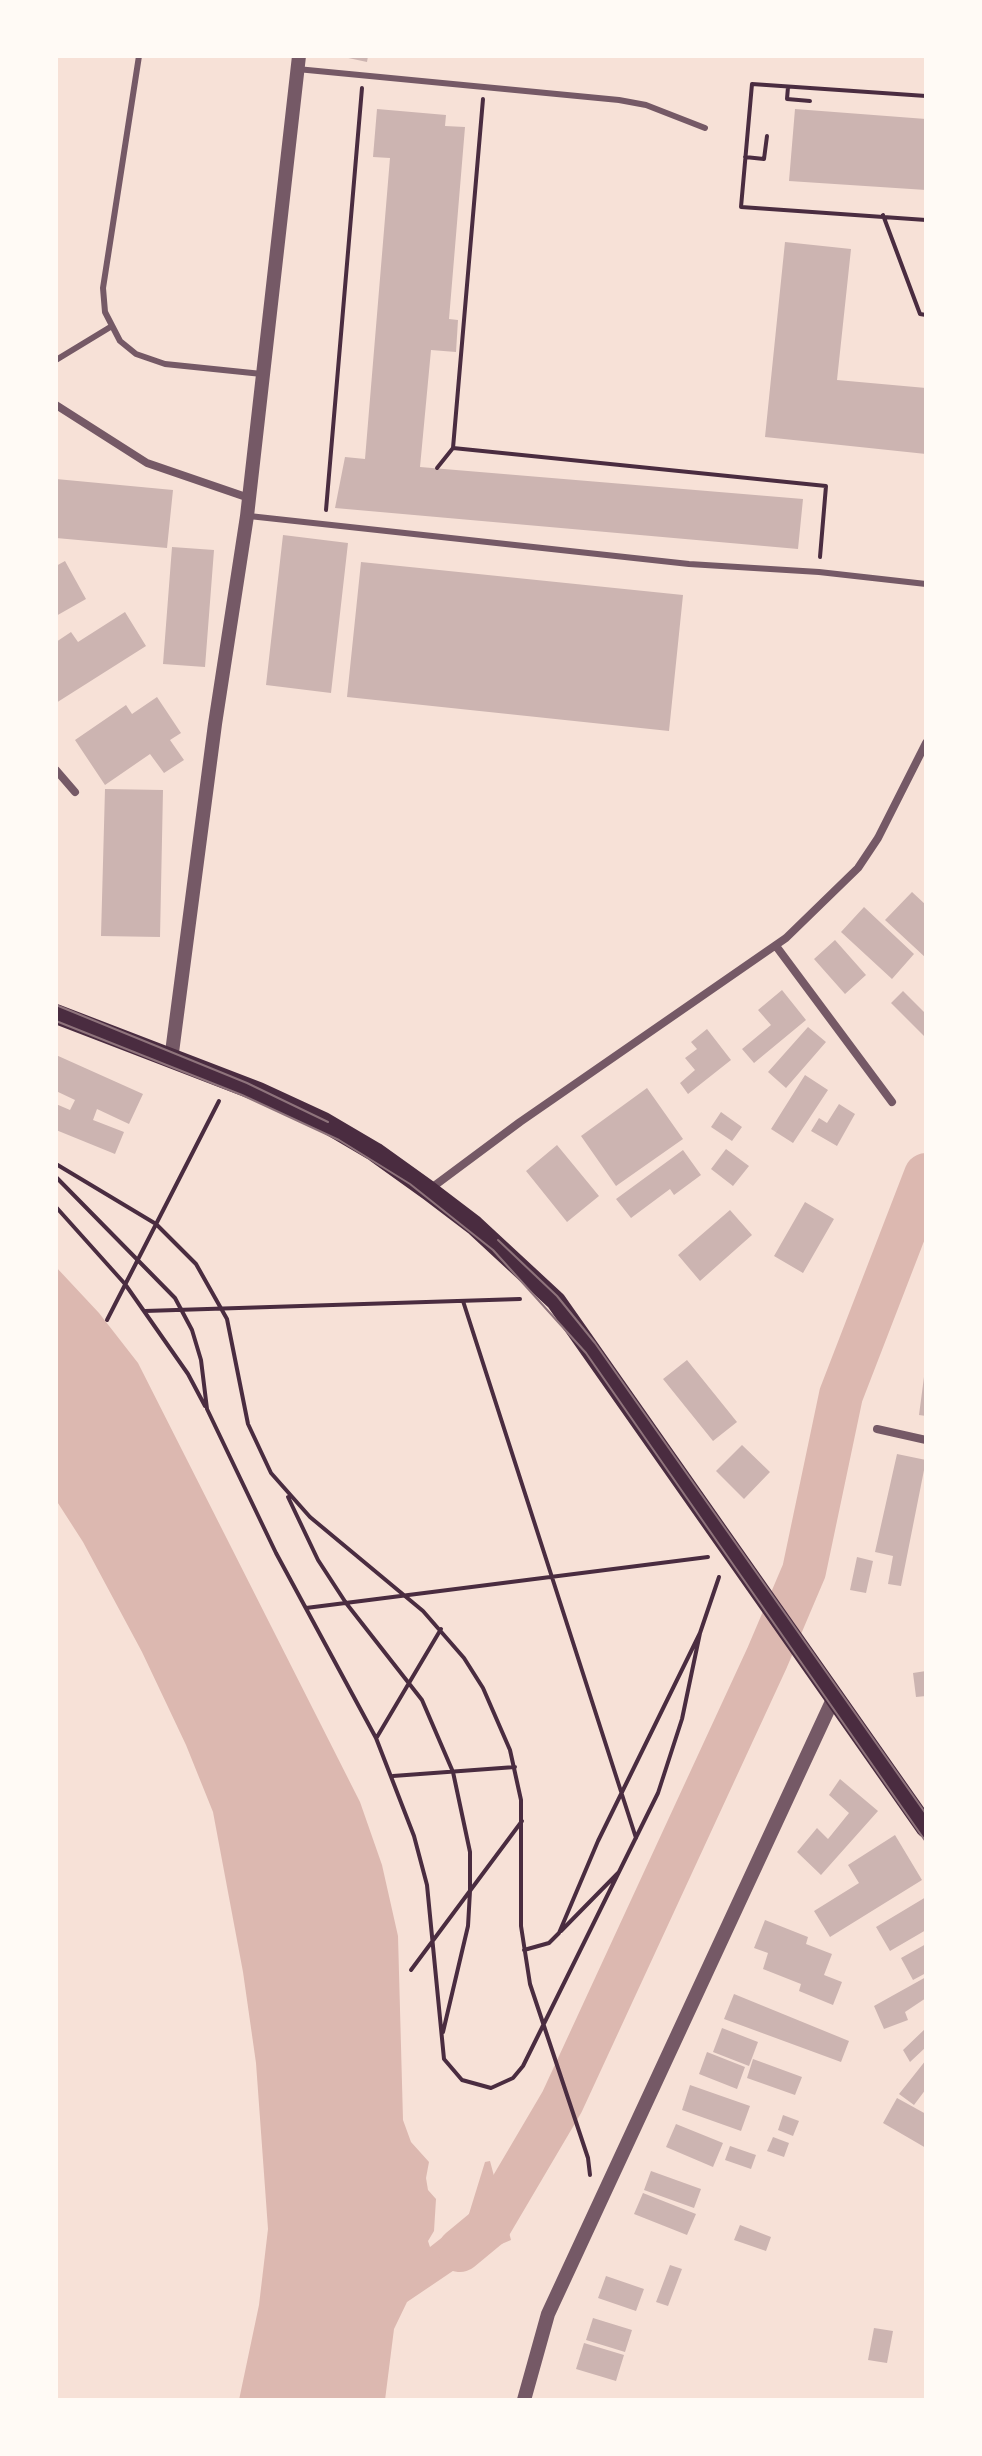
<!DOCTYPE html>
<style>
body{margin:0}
#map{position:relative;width:982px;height:2456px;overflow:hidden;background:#f7e1d7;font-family:"IBM Plex Sans",sans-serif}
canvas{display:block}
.frame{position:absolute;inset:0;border:58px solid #fffaf5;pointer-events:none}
</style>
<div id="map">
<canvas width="982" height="2456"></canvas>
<div class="frame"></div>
</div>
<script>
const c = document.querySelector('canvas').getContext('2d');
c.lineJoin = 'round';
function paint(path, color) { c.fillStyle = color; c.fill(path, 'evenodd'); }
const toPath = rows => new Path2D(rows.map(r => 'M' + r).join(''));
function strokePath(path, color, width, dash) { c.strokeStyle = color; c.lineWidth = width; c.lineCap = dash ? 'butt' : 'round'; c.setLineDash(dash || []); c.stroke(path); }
paint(toPath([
 [56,1267,99,1313,138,1363,360,1802,382,1865,398,1936,403,2120,411,2142,429,2162,426,2178,428,2190,436,2199,434,2231,428,2241,430,2247,468,2217,485,2162,490,2161,511,2240,478,2254,407,2302,394,2329,385,2400,239,2400,259,2305,268,2229,256,2063,243,1972,213,1812,186,1745,142,1652,83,1542,56,1500]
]), '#dcb8b0');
strokePath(toPath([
 [460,2250,489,2226,562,2102,767,1658,804,1571,841,1395,926,1175]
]), '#dcb8b0', 44);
paint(toPath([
 [339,56,368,56,367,62],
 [377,109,446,115,445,126,465,127,449,319,458,320,456,352,431,350,420,467,803,499,798,549,335,508,345,457,365,459,390,158,373,157],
 [795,109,926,119,926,190,789,181],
 [785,242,851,249,837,380,926,388,926,454,765,437],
 [56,479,173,490,167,548,56,538],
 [283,535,348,543,331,693,266,685],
 [172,547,214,550,205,667,163,664],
 [65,561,86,599,56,616,56,566],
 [361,562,683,595,669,731,347,697],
 [125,612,146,646,56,703,56,642,71,632,78,642],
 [157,697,181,733,170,740,184,760,164,773,150,754,105,785,75,740,126,705,132,714],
 [105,789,163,790,160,937,101,936],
 [912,892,926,905,926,958,885,920],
 [864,907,914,954,892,979,841,932],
 [835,940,866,975,845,994,814,959],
 [782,990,806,1020,754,1063,742,1049,771,1025,758,1010],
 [903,991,926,1014,926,1038,891,1003],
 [808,1027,826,1042,786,1088,768,1072],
 [707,1029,731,1060,688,1094,680,1083,695,1070,685,1058,697,1049,691,1042],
 [56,1055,143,1094,129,1124,97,1109,93,1120,124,1132,115,1154,56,1130,56,1104,70,1110,75,1100,56,1091],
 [805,1075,828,1090,793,1143,771,1129],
 [647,1088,683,1139,616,1186,581,1136],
 [839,1104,855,1114,837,1146,811,1131,819,1118,827,1123],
 [721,1112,742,1127,732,1141,711,1127],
 [557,1145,599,1196,567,1222,526,1171],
 [726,1149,749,1166,733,1186,711,1169],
 [683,1150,701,1175,674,1195,670,1189,631,1218,616,1199],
 [805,1202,834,1219,803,1273,774,1256],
 [730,1210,752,1235,700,1281,678,1255],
 [687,1360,737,1422,713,1441,663,1379],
 [924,1377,926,1377,926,1416,919,1415],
 [742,1445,770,1472,744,1499,716,1471],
 [897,1454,926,1460,901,1586,888,1584,893,1556,875,1552],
 [857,1557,873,1561,866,1593,850,1590],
 [926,1671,926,1696,916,1697,913,1673],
 [840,1779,878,1811,821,1875,797,1852,817,1828,828,1839,849,1813,829,1795],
 [895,1835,922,1880,830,1937,814,1911,859,1883,848,1865],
 [926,1897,926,1930,890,1951,876,1927],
 [765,1920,808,1937,806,1944,832,1954,824,1975,842,1982,833,2005,799,1991,801,1984,763,1969,768,1953,754,1948],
 [926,1944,926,1973,913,1980,901,1958],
 [926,1977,926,1998,905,2012,908,2020,884,2029,874,2006],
 [734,1994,849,2041,841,2062,724,2019],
 [722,2028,758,2042,749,2066,713,2052],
 [926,2028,926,2047,910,2062,903,2050],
 [707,2052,745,2067,737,2089,699,2074],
 [753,2059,802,2077,795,2095,747,2078],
 [926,2060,926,2089,914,2105,899,2094],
 [690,2085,750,2106,741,2131,682,2110],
 [897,2098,926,2114,926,2148,883,2123],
 [783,2115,799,2121,793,2136,778,2130],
 [676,2124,723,2143,713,2167,666,2147],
 [773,2137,789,2143,784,2157,767,2151],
 [730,2146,756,2155,751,2169,725,2160],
 [651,2171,701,2189,694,2208,644,2190],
 [643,2193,696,2214,687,2235,634,2214],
 [740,2225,771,2237,766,2251,734,2240],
 [670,2265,682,2269,668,2306,656,2302],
 [606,2276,644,2289,636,2311,598,2298],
 [593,2318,632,2330,625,2352,586,2340],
 [874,2328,893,2331,887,2363,868,2360],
 [584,2343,624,2355,616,2381,576,2369]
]), '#ccb4b1');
strokePath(toPath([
 [788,87,787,99,810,101],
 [926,96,752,84,741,207,926,220],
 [745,157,764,159,767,136],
 [883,215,920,314,926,315],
 [453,448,826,486,820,557],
 [437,468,453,448,483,99],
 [326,510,362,88],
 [56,1164,156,1224,196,1264,227,1319,248,1424,271,1473,310,1517,423,1611,464,1658,483,1688,510,1750,521,1800,521,1926,530,1984,588,2158,590,2175],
 [56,1177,175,1298,192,1330,201,1360,207,1409,276,1553,376,1738,414,1836,427,1885,444,2059,462,2080,491,2088,513,2078,523,2066,658,1793,682,1719,700,1633],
 [56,1207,125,1284,188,1374,205,1406],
 [463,1301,636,1838],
 [145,1311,520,1299],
 [107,1320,219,1101],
 [288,1497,318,1560,346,1603,422,1700,453,1772,470,1852,470,1891,468,1926,443,2032],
 [306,1608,708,1557],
 [377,1737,441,1629],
 [393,1776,515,1767],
 [561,1931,619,1872],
 [524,1950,549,1943,559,1933,598,1841,700,1633,719,1577],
 [411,1970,522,1821]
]), '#4a2c40', 4);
strokePath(toPath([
 [139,56,103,288,105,312,120,341,136,354,165,364,262,374],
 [297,69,619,100,646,105,705,128],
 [56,360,112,326],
 [249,516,689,564,819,572,926,584]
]), '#755966', 6);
strokePath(toPath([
 [56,405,147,463,249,498],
 [56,770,75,792],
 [776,946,892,1102],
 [430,1189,520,1122,786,938,858,868,878,838,926,743],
 [877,1429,926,1440]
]), '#755966', 8);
strokePath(toPath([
 [171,1060,215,724,247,516,299,56],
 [524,2400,548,2314,835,1695]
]), '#755966', 14);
strokePath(toPath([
 [56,1014,259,1092,324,1122,375,1152,428,1190,474,1225,556,1301,926,1828]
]), '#4a2c40', 20);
strokePath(toPath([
 [56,1005,247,1083,328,1122],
 [56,1021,242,1095,339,1140,410,1184,493,1250,586,1353,926,1842],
 [498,1240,557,1296,595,1343,926,1814]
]), '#8f747c', 2);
</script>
